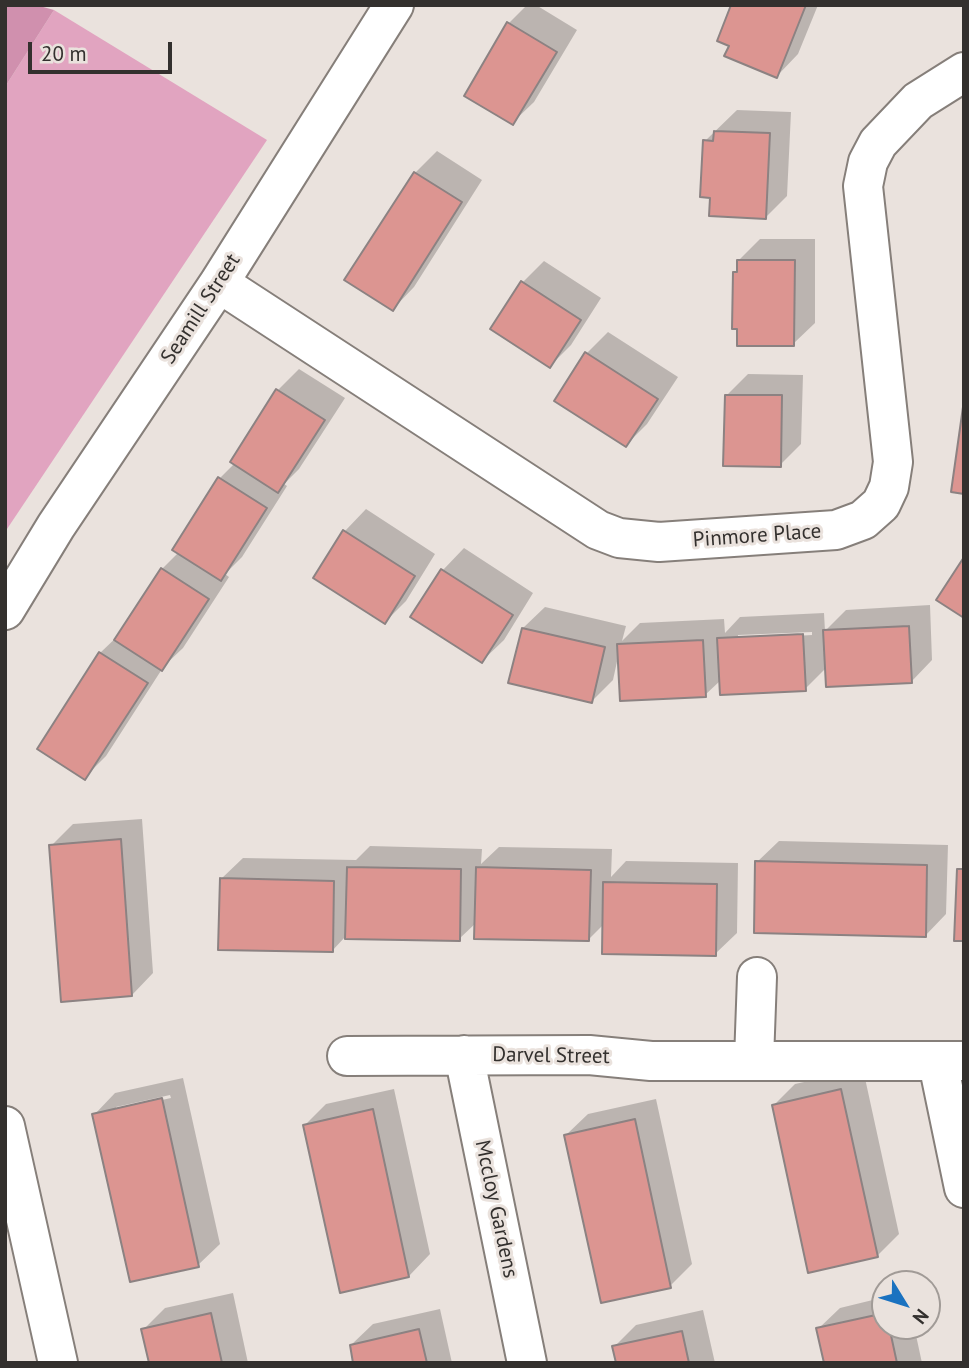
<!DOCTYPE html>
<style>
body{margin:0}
#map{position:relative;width:969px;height:1368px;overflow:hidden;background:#eae2dd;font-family:"PT Sans",sans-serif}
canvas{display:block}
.frame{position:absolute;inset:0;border:7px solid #33302e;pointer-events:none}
.north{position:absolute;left:871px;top:1270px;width:70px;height:70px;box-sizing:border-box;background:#eae2dd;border:2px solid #a19b97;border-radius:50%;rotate:128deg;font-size:19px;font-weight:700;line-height:28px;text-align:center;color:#33302e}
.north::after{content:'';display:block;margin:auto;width:24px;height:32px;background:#1a72c0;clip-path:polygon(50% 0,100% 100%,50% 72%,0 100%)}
.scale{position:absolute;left:28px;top:42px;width:144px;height:32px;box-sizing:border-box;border:4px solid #33302e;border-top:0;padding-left:9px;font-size:21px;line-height:24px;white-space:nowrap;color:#33302e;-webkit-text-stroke:5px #eae2dd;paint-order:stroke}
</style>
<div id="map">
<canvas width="969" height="1368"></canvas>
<div class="frame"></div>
<div class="north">N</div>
<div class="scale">20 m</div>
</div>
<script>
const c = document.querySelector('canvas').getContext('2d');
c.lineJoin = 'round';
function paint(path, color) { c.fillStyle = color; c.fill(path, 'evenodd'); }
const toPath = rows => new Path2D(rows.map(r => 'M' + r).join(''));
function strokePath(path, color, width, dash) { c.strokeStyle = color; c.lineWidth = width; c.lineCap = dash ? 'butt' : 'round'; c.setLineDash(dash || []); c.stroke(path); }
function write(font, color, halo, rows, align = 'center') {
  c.font = font + ' "PT Sans",sans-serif'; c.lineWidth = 6; c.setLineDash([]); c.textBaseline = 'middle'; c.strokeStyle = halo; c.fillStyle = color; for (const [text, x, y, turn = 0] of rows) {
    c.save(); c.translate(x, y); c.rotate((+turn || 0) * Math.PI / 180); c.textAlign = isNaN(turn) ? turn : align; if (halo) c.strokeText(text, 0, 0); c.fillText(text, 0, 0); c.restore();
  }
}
paint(toPath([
 [54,10,267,140,5,532,5,87]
]), '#e1a4c0');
paint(toPath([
 [5,5,36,5,54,10,5,87]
]), '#d090ae');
paint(toPath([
 [527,5,536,5,577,30,534,102,512,123,509,23],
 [733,5,818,5,798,54,777,76],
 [737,110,791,112,787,196,765,218,705,141],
 [437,151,482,180,414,287,393,309,347,279,415,173],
 [760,239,815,239,815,323,793,344,735,272,739,268,739,260],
 [544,261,601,298,571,345,550,366,522,283],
 [608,332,678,377,647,424,626,445,586,354],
 [299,369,345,398,299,469,284,484,287,486,242,557,225,574,229,577,183,648,164,666,106,756,85,777,100,653,122,632,162,569,179,552,220,478,235,463,278,390],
 [748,374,803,375,801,444,780,465,726,396],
 [366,509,435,554,406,601,385,622,315,578,345,531],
 [464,548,533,593,504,640,482,661,413,617,443,570],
 [930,605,932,660,911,682,826,668,805,689,721,680,705,695,618,657,613,680,592,701,523,628,545,607,626,626,622,641,640,623,724,619,725,633,740,617,824,613,825,631,846,610],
 [812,632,812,635,738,639,738,635],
 [142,819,153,973,132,995,51,846,73,824],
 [779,841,948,845,946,914,925,936,757,862],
 [370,846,482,849,481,864,499,847,612,849,611,877,626,861,738,863,737,933,715,954,604,924,588,940,477,922,459,939,345,937,332,951,221,879,243,858,356,860],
 [863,1069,899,1234,877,1256,774,1105,795,1084],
 [183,1078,220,1244,198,1265,94,1115,115,1093],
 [170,1095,171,1098,116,1110,116,1107],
 [394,1089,430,1254,409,1276,305,1125,326,1104],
 [656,1099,692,1264,670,1286,566,1135,588,1114],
 [233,1293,248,1363,151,1363,143,1330,165,1308],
 [885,1297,885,1326,914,1326,922,1363,825,1363,818,1329,840,1308],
 [440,1309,452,1363,355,1363,351,1345,373,1324],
 [703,1310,715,1363,618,1363,614,1347,636,1325]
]), '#0003');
const building = toPath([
 [731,5,806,5,777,78,724,56,729,46,717,41,731,5],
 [507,22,557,52,513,125,464,96,507,22],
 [714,131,770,133,766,219,709,216,710,198,700,197,703,140,713,141,714,131],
 [414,172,462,202,393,311,344,280,414,172],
 [737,260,795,260,794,346,737,346,737,329,732,329,733,272,737,272,737,260],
 [521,281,581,320,550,368,490,329,521,281],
 [585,352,658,399,626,447,554,401,585,352],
 [276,389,325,420,278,493,230,462,276,389],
 [725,395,782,395,781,467,723,466,725,395],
 [963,407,964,407,964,494,951,492,963,407],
 [218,477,267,508,221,581,172,550,218,477],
 [343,530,415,576,385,624,313,578,343,530],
 [964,557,964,618,936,600,964,557],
 [161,568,209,599,162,671,114,640,161,568],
 [441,569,513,615,482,663,410,617,441,569],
 [909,626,912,683,826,687,823,630,909,626],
 [522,628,605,647,592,703,508,683,522,628],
 [803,634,806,691,720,695,717,638,803,634],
 [703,640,706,697,620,701,617,644,703,640],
 [99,652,148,683,85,780,37,749,99,652],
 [121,839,132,996,61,1002,49,845,121,839],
 [755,861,927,865,926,937,754,933,755,861],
 [347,867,461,869,460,941,345,939,347,867],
 [476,867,591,870,589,941,474,939,476,867],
 [957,869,964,869,964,941,954,941,957,869],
 [220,878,334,881,333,952,218,950,220,878],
 [603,882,717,884,716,956,602,954,603,882],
 [841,1089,878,1257,808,1273,772,1105,841,1089],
 [162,1098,199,1267,130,1282,92,1114,162,1098],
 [373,1109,409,1277,340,1293,303,1125,373,1109],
 [635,1119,671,1288,601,1303,564,1135,635,1119],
 [211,1313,222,1363,149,1363,141,1329,211,1313],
 [885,1313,885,1326,889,1326,897,1363,824,1363,816,1328,885,1313],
 [419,1329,427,1363,353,1363,350,1345,419,1329],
 [682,1331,689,1363,616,1363,612,1346,682,1331]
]);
paint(building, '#dc9591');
strokePath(building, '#8c8282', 2);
const minor = toPath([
 [219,283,598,530,619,538,659,542,836,530,863,520,881,504,889,487,893,462,863,186,868,162,878,143,918,101,964,72],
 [5,610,56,526,219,283,394,5],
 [464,1055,527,1363],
 [347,1056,589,1055,651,1061,964,1061],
 [754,1060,757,977],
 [938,1063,964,1188],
 [5,1126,58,1363]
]);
strokePath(minor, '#867f7a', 42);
strokePath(minor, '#fff', 38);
write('21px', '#33302e', '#eae2dd', [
 ["Seamill Street",201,309,-57],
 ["Pinmore Place",757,536,-4],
 ["Darvel Street",551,1056,1],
 ["Mccloy Gardens",496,1209,78]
]);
</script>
